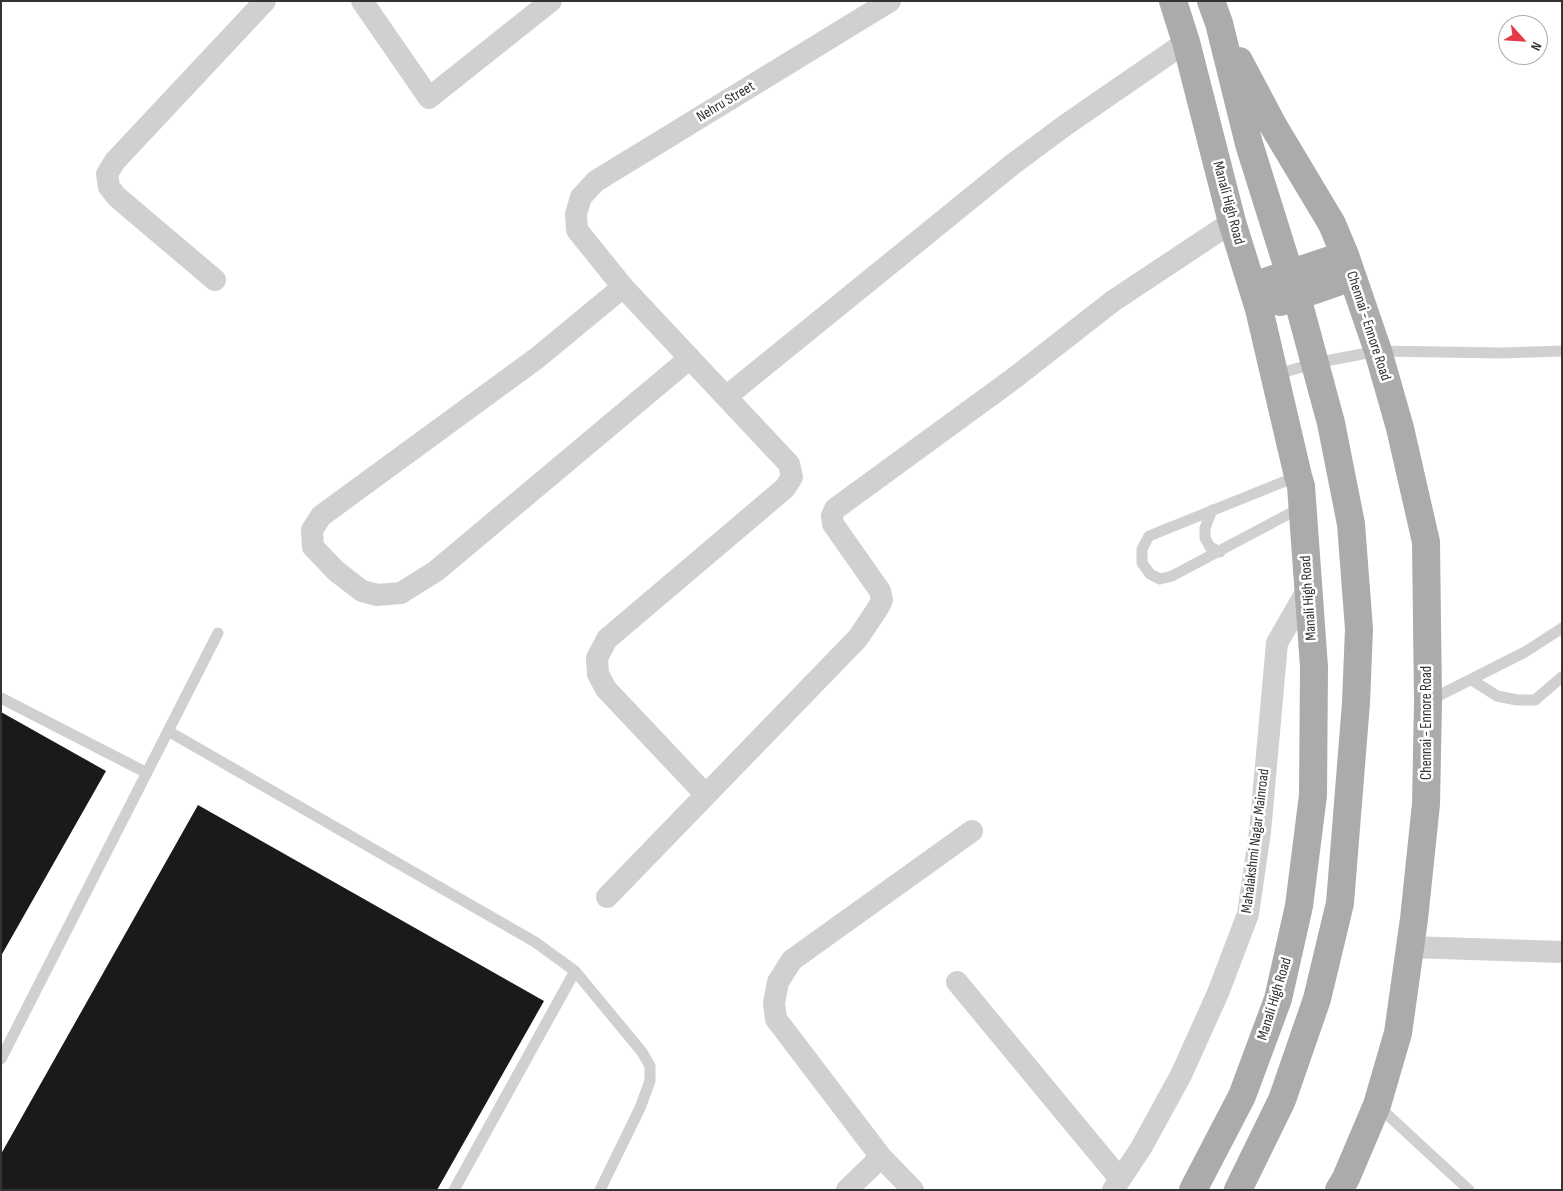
<!DOCTYPE html>
<style>
body{margin:0}
#map{position:relative;width:1563px;height:1191px;overflow:hidden;background:#fff;font-family:"Sofia Sans Condensed",sans-serif}
canvas{display:block}
.frame{position:absolute;inset:0;border:2px solid #333;pointer-events:none}
.north{position:absolute;left:1498px;top:15px;width:50px;height:50px;box-sizing:border-box;background:#fff;border:1px solid #adadad;border-radius:50%;rotate:116deg;font-size:14px;font-weight:700;line-height:20px;text-align:center;color:#333}
.north::after{content:'';display:block;margin:auto;width:18px;height:22px;background:#e63946;clip-path:polygon(50% 0,100% 100%,50% 72%,0 100%)}
</style>
<div id="map">
<canvas width="1563" height="1191"></canvas>
<div class="frame"></div>
<div class="north">N</div>
</div>
<script>
const c = document.querySelector('canvas').getContext('2d');
c.lineJoin = 'round';
function paint(path, color) { c.fillStyle = color; c.fill(path, 'evenodd'); }
const toPath = rows => new Path2D(rows.map(r => 'M' + r).join(''));
function strokePath(path, color, width, dash) { c.strokeStyle = color; c.lineWidth = width; c.lineCap = dash ? 'butt' : 'round'; c.setLineDash(dash || []); c.stroke(path); }
function write(font, color, halo, rows, align = 'center') {
  c.font = font + ' "Sofia Sans Condensed",sans-serif'; c.lineWidth = 5; c.setLineDash([]); c.textBaseline = 'middle'; c.strokeStyle = halo; c.fillStyle = color; for (const [text, x, y, turn = 0] of rows) {
    c.save(); c.translate(x, y); c.rotate((+turn || 0) * Math.PI / 180); c.textAlign = isNaN(turn) ? turn : align; if (halo) c.strokeText(text, 0, 0); c.fillText(text, 0, 0); c.restore();
  }
}
paint(toPath([
 [1,712,106,771,1,956],
 [198,805,544,1001,437,1190,1,1190,1,1154]
]), '#1a1a1a');
strokePath(toPath([
 [1275,375,1315,363,1378,351,1502,353,1562,351],
 [1298,476,1149,536,1142,549,1142,563,1150,574,1160,579,1172,576,1302,507],
 [1212,510,1205,528,1205,538,1210,547,1220,552],
 [1472,680,1497,696,1517,700,1535,700,1562,677],
 [1,698,147,773],
 [1430,700,1525,652,1562,628],
 [168,731,535,942,575,971,642,1052,650,1066,650,1081,640,1108,600,1190],
 [1,1059,218,633],
 [1377,1105,1469,1190],
 [454,1190,575,971]
]), '#d0d0d0', 11);
strokePath(toPath([
 [362,1,429,98,551,1],
 [215,280,117,197,109,187,107,174,115,161,265,1],
 [623,287,537,358,321,516,312,530,313,547,336,571,362,591,377,595,401,593,436,571,690,358],
 [727,396,1013,164,1067,124,1186,42],
 [706,795,606,689,598,674,597,658,607,639,785,488,792,477,789,464,623,287,577,230,576,214,581,197,596,181,890,1],
 [607,897,858,638,878,608,882,600,880,591,833,524,832,516,835,509,1013,379,1113,301,1232,222],
 [1410,947,1562,952],
 [957,982,1120,1179],
 [847,1190,881,1157],
 [913,1190,881,1157,776,1019,774,1003,778,982,792,960,972,831],
 [1113,1190,1141,1148,1181,1075,1218,993,1248,914,1260,832,1277,643,1308,589]
]), '#d0d0d0', 22);
strokePath(toPath([
 [1173,1,1186,42,1232,222,1259,309,1298,476,1301,486,1314,667,1313,795,1299,906,1278,999,1242,1096,1193,1190],
 [1211,1,1219,23,1249,144,1297,297,1331,423,1351,524,1359,629,1356,703,1340,903,1317,999,1282,1100,1238,1190],
 [1239,61,1274,127,1332,224,1345,255,1378,351,1400,428,1426,542,1428,701,1426,804,1414,919,1398,1033,1377,1105,1346,1178,1339,1190],
 [1253,286,1345,255],
 [1280,302,1352,277]
]), '#ababab', 28);
write('15px', '#333', '#fff', [
 ["Nehru Street",726,102,-31],
 ["Manali High Road",1228,203,75],
 ["Chennai - Ennore Road",1368,326,72],
 ["Manali High Road",1309,598,-94],
 ["Chennai - Ennore Road",1427,723,-90],
 ["Mahalakshmi Nagar Mainroad",1256,841,-83],
 ["Manali High Road",1275,999,-73]
]);
</script>
